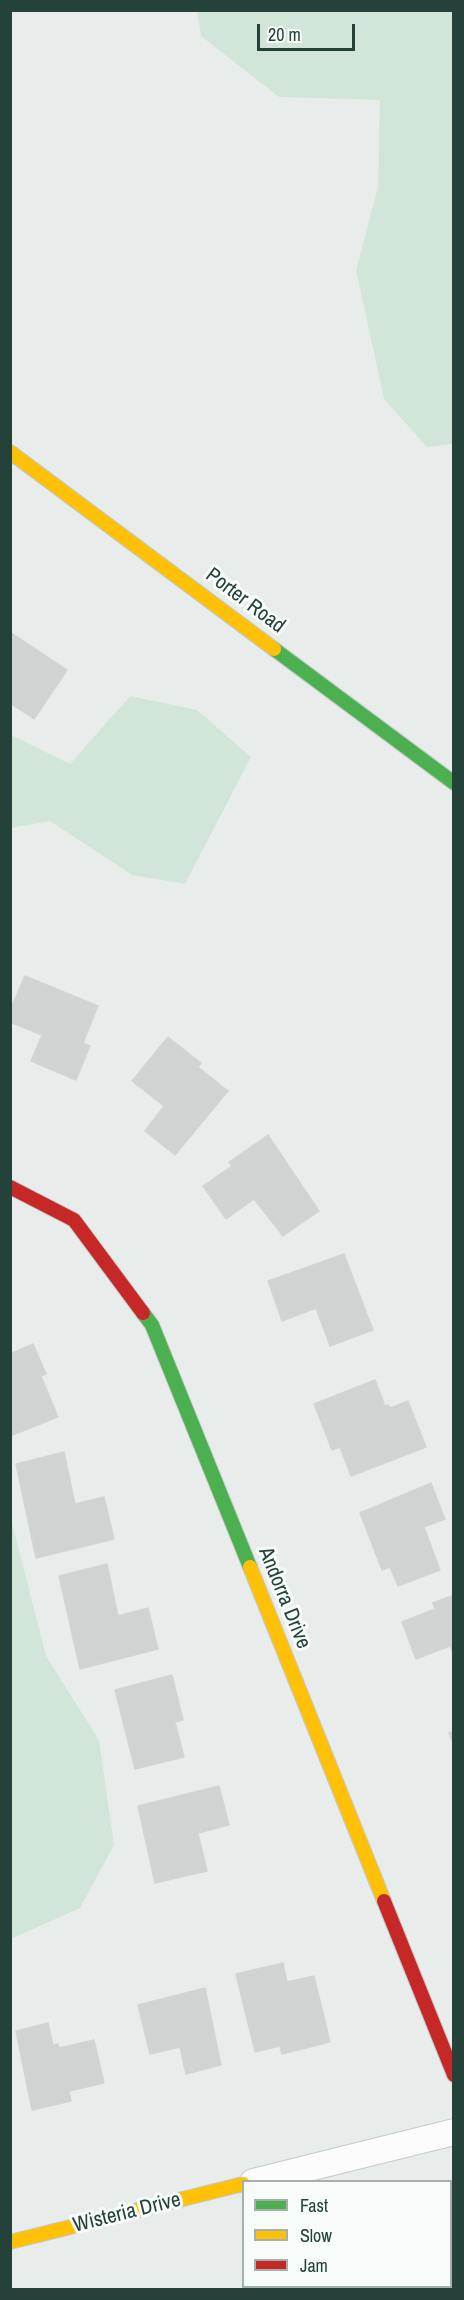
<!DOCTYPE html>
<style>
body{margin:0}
#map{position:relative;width:464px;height:2300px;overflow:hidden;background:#e8edeb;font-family:"Archivo Narrow",sans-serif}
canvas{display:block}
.frame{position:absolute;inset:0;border:12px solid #24423a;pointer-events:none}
.legend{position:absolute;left:242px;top:2180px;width:210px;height:108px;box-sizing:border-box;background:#f7fbf9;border:2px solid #a3b1ad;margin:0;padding:8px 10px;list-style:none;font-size:18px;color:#24423a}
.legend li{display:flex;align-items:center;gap:12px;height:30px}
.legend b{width:30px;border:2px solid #a3b1ad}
.scale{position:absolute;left:257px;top:24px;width:98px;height:27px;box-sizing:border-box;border:3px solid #24423a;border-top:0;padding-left:8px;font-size:18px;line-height:21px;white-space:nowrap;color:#24423a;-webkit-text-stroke:4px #f7fbf9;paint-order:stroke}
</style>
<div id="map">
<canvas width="464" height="2300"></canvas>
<div class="frame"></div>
<ul class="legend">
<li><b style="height:8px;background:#4caf50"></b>Fast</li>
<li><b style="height:8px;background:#ffc107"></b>Slow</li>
<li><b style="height:8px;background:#c62828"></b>Jam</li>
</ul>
<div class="scale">20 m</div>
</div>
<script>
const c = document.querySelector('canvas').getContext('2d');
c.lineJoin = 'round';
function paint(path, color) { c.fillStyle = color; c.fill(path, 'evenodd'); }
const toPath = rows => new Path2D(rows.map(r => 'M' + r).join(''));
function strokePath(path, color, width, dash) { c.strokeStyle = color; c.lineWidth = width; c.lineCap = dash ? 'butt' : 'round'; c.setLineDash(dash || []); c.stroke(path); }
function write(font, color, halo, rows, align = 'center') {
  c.font = font + ' "Archivo Narrow",sans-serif'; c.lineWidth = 6; c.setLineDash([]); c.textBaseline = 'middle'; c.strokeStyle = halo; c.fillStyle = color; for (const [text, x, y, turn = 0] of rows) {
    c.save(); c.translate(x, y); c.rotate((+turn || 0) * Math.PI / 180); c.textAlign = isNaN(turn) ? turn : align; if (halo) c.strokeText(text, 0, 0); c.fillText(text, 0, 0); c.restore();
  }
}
paint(toPath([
 [197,11,453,11,453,444,427,447,384,399,356,270,378,187,380,100,279,97,201,36],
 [130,696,197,710,251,757,185,884,132,875,50,821,11,828,11,735,70,764],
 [11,1519,46,1656,99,1740,114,1845,80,1908,11,1939]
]), '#d1e6d8');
const building = toPath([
 [10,632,67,670,34,719,10,703,10,632],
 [25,976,98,1006,83,1043,90,1046,76,1080,31,1061,42,1035,10,1022,10,1010,25,976],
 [168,1037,201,1063,198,1067,228,1091,175,1155,145,1131,164,1106,132,1081,168,1037],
 [268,1135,319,1211,283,1236,254,1199,226,1219,203,1186,232,1166,229,1162,268,1135],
 [344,1254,373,1330,330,1346,316,1308,282,1321,268,1281,344,1254],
 [33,1344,46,1374,41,1376,58,1417,10,1436,10,1354,33,1344],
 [375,1380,385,1406,388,1405,390,1408,408,1401,426,1447,351,1476,340,1447,332,1450,314,1404,375,1380],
 [64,1452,75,1504,104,1497,114,1539,36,1558,16,1464,64,1452],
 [431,1483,445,1519,424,1527,440,1570,398,1586,390,1567,382,1570,360,1513,431,1483],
 [107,1564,118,1616,148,1608,158,1649,80,1669,59,1576,107,1564],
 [454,1595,454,1656,450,1646,416,1659,402,1622,435,1609,433,1603,454,1595],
 [172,1675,183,1720,175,1722,184,1757,135,1769,115,1690,172,1675],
 [454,1731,454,1745,449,1733,454,1731],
 [219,1786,229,1825,198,1833,207,1871,155,1883,138,1806,219,1786],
 [283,1963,287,1982,314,1976,330,2042,282,2054,280,2046,255,2052,236,1974,283,1963],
 [205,1988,221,2065,186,2074,180,2047,150,2054,138,2005,205,1988],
 [48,2023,53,2045,58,2044,59,2048,94,2040,104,2083,69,2091,71,2101,32,2110,16,2031,48,2023],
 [334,2286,379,2286,380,2290,334,2290,334,2286]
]);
paint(building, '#cfd4d2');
strokePath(building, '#d1d6d4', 1.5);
const street = toPath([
 [253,2182,454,2132]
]);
const fast = toPath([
 [274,649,454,783],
 [143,1313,152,1325,250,1567]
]);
const slow = toPath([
 [10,452,274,649],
 [250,1567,384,1901],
 [10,2242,243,2184]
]);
const jam = toPath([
 [10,1187,74,1220,143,1313],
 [384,1901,454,2075]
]);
strokePath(street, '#c5cac8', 28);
strokePath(fast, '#c3cbc8', 16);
strokePath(slow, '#c3cbc8', 16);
strokePath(jam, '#c3cbc8', 16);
strokePath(street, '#fcfcfc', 26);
strokePath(fast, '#4caf50', 14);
strokePath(slow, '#ffc107', 14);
strokePath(jam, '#c62828', 14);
write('21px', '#24423a', '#f7fbf9', [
 ["Porter Road",245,601,37],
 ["Andorra Drive",284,1598,68],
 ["Wisteria Drive",127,2213,-14]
]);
</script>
